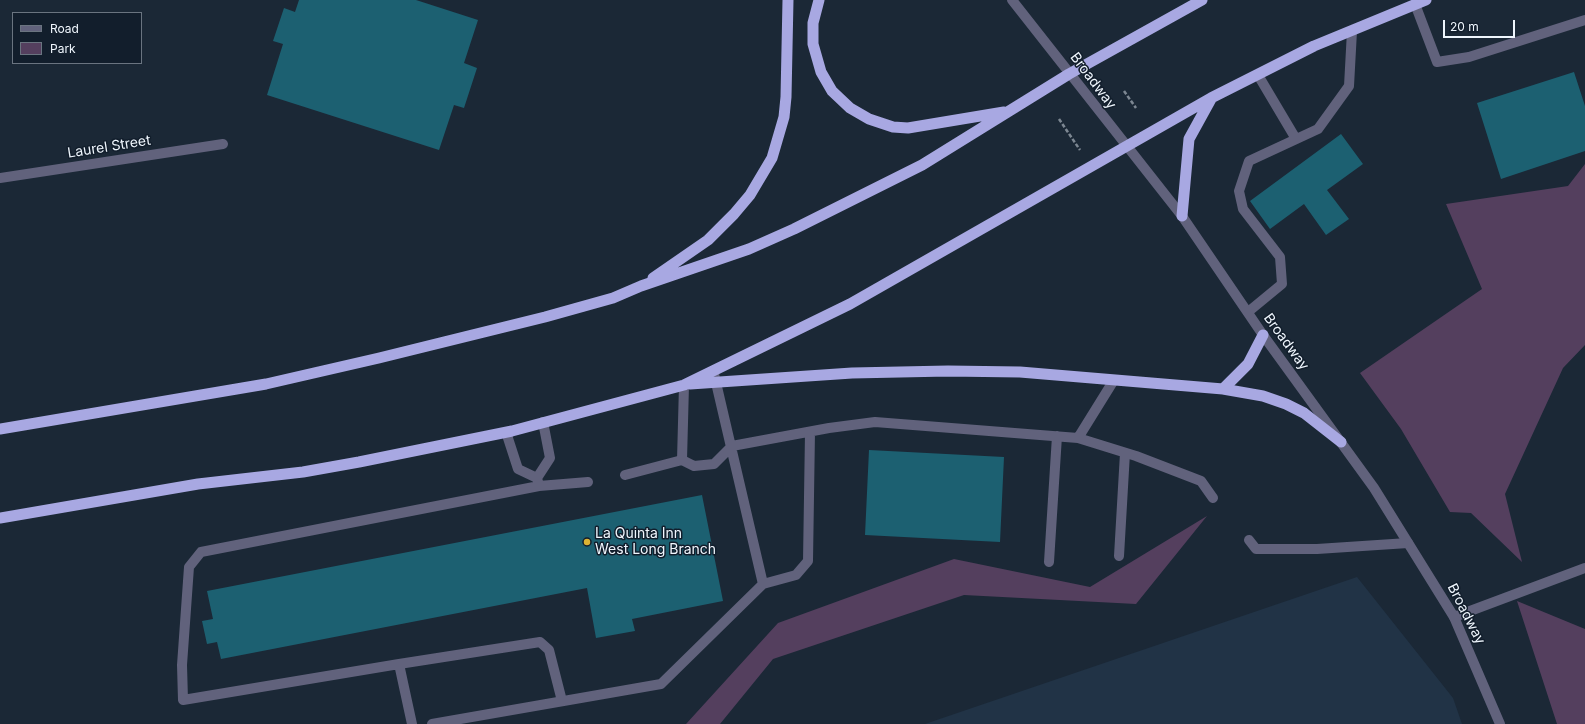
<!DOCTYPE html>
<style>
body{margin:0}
#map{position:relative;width:1585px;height:724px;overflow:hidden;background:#1b2836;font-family:Inter,sans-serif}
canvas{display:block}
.legend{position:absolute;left:12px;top:12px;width:130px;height:52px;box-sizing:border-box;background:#121e2c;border:1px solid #6a7480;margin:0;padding:5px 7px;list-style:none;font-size:12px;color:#eff6fd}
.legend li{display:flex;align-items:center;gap:8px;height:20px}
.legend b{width:20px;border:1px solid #6a7480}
.scale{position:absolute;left:1443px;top:20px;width:72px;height:18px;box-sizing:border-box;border:2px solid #eff6fd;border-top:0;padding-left:5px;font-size:12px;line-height:14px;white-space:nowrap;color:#eff6fd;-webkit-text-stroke:3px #121e2c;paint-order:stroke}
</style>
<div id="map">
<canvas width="1585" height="724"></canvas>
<ul class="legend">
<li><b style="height:5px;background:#61627c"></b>Road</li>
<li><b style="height:11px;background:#543f5e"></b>Park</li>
</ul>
<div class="scale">20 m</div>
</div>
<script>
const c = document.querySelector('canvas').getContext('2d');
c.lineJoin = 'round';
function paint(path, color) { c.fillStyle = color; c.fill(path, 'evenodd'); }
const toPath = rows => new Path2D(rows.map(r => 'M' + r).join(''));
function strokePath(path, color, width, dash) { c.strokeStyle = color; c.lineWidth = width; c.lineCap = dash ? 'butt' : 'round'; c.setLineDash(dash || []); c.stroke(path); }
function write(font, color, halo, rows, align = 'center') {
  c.font = font + ' Inter,sans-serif'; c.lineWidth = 3; c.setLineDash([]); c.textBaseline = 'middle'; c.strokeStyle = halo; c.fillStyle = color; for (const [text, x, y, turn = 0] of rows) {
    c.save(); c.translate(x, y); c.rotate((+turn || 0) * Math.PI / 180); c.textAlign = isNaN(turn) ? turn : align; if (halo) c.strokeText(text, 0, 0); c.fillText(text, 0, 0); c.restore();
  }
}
paint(toPath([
 [1357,577,1453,698,1462,724,925,724]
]), '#213346');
paint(toPath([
 [1585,164,1585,345,1563,368,1505,494,1522,562,1471,513,1450,512,1401,429,1360,373,1482,289,1446,204,1568,186],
 [1207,516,1136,604,964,595,773,659,720,724,686,724,778,623,954,559,1090,587],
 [1517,601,1585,629,1585,724,1557,724]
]), '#543f5e');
paint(toPath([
 [299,0,416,0,478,20,464,63,477,68,464,108,454,105,439,150,267,95,283,44,273,41,284,8,295,12],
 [1574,72,1585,106,1585,151,1501,179,1477,103],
 [1341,134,1363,164,1327,190,1349,219,1326,235,1304,204,1270,229,1250,201],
 [869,450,1004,457,1000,542,865,535],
 [702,495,723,601,632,619,635,631,596,638,587,588,221,659,217,642,207,644,202,621,213,619,207,591]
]), '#1c6071');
strokePath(toPath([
 [1124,91,1136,108],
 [1059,119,1080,150]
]), '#7d8792', 2.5, [4, 2]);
strokePath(toPath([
 [1415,4,1437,62,1469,57,1585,20],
 [1258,75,1296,139],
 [1248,312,1282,284,1280,257,1243,209,1239,191,1249,161,1318,129,1349,86,1352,31],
 [714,374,763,584],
 [506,432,518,469,537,478],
 [1078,438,1114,380],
 [682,460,684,385],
 [625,475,682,460,694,466,714,464,732,446,829,428,875,422,1078,438,1136,456,1201,481,1213,498],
 [539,486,588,482],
 [1249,540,1256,549,1317,549,1408,543],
 [1119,556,1125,453],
 [1049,562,1057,436],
 [399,664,540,642,549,650,562,701],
 [412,724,399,664,183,700,182,665,189,567,201,552,539,486,537,478,550,458,543,422],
 [432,724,661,684,763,584,796,575,808,561,810,432]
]), '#61627c', 10);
strokePath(toPath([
 [0,178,223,144],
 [1454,617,1585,568]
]), '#61627c', 10);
strokePath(toPath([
 [1012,0,1182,216,1263,335,1374,488,1454,617,1500,724]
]), '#61627c', 10);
strokePath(toPath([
 [819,0,813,23,813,44,821,72,832,91,850,108,869,119,893,127,908,128,1004,112],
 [1182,216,1189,139,1211,99],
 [653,278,708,240,734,214,750,195,772,158,784,117,786,97,788,0],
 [690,384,852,373,948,371,1020,372,1223,389,1263,396,1286,404,1304,413,1341,442],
 [1223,389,1248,364,1263,335],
 [0,429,266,384,379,358,545,317,613,298,641,286,749,249,794,229,922,165,1069,74,1202,0],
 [0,518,198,484,303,472,359,462,512,431,684,385,850,304,1211,98,1314,46,1426,0]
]), '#a8a8e2', 11);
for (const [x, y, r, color] of [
 [587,542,4,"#dcb233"]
]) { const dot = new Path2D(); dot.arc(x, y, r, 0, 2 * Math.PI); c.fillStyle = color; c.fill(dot); strokePath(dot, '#121e2c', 1.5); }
write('14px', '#eff6fd', '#121e2c', [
 ["Broadway",1093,81,53],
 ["Laurel Street",109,147,-9],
 ["Broadway",1286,342,54],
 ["Broadway",1466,614,63]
]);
write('14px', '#eff6fd', '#121e2c', [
 ["La Quinta Inn",595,534],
 ["West Long Branch",595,550]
], 'left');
</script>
